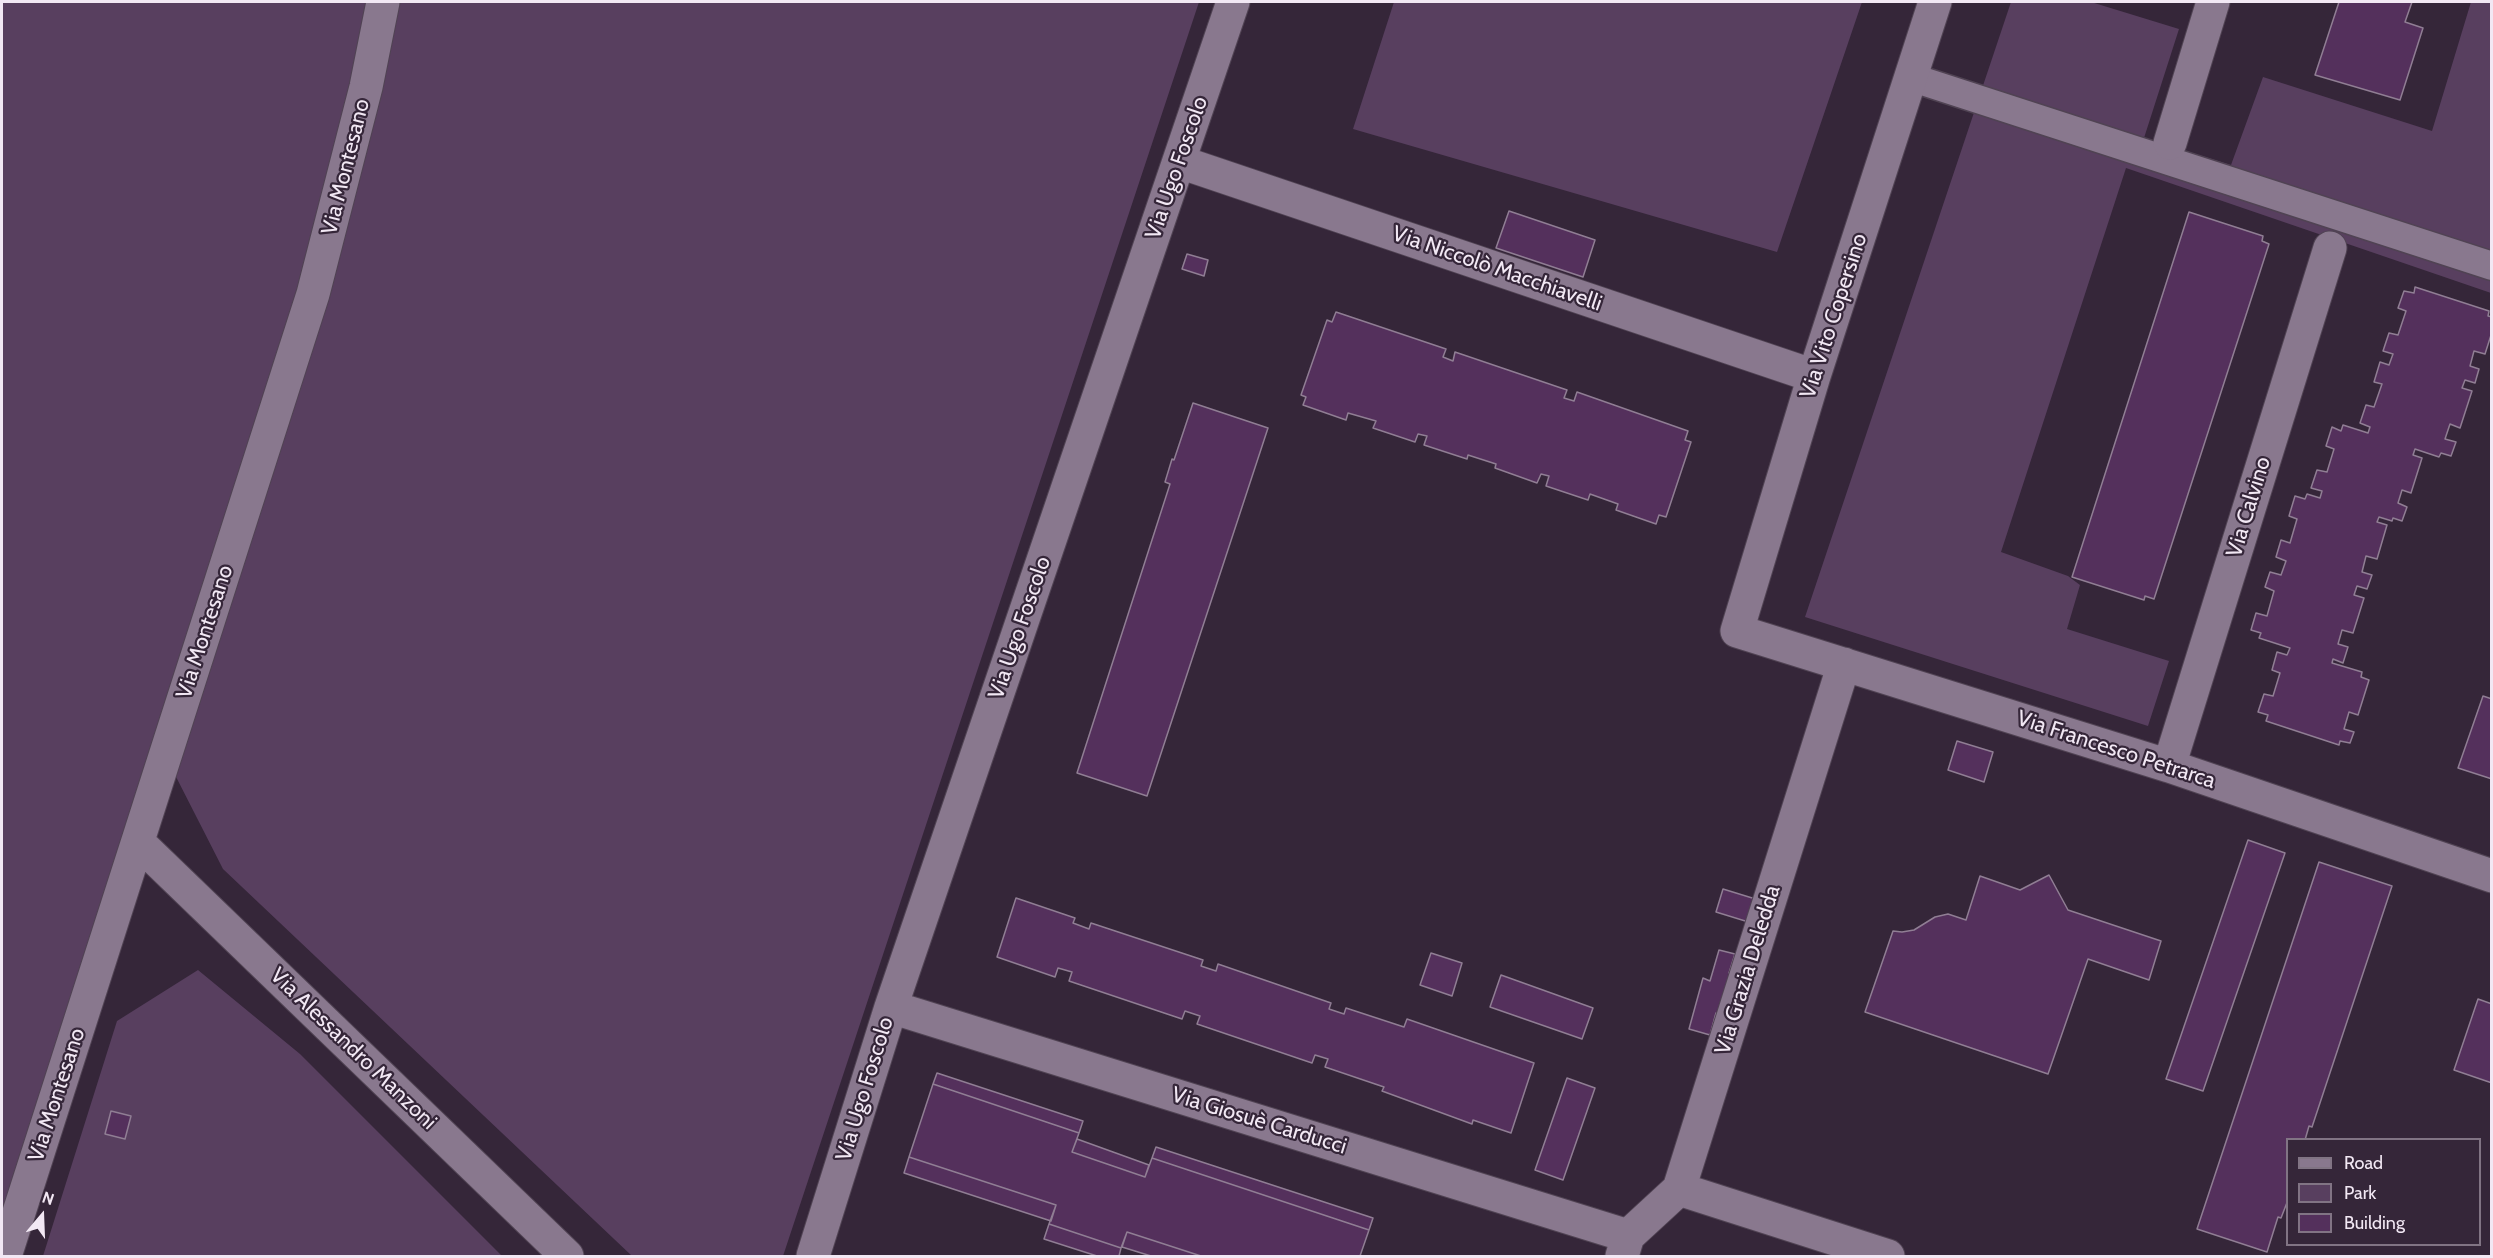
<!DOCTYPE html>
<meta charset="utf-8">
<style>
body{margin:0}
#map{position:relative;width:2493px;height:1258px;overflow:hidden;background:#352639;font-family:Cabin,sans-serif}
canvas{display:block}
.frame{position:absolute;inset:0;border:3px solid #f2e8f4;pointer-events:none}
.legend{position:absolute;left:2286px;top:1138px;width:195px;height:108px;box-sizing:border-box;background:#352639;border:2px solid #817484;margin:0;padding:8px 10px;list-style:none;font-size:18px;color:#f2e8f4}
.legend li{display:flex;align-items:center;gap:12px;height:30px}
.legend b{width:30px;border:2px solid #817484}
.north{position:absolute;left:12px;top:1186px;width:60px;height:60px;-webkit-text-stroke:4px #352639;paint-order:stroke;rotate:19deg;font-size:16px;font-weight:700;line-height:24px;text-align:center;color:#f2e8f4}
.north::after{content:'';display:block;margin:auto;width:21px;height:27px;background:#f2e8f4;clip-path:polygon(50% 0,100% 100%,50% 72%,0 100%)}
</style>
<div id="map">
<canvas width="2493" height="1258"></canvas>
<div class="frame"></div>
<ul class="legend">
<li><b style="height:8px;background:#89788e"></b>Road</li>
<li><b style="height:16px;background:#583f5f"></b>Park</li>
<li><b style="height:16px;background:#54305c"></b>Building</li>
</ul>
<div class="north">N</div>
</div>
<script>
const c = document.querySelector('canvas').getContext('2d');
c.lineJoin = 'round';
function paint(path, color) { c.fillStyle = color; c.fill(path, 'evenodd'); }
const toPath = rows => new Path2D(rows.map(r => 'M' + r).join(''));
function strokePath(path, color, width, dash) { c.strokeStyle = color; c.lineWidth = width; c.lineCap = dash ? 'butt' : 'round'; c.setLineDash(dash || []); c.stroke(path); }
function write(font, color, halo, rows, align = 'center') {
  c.font = font + ' Cabin,sans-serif'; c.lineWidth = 4.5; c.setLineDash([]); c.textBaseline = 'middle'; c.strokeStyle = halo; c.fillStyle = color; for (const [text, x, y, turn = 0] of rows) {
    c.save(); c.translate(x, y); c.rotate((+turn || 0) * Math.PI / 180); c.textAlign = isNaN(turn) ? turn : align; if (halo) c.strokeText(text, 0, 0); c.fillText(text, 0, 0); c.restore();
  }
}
paint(toPath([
 [2,2,1199,2,783,1256,632,1256,223,869,171,767,2,1251],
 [1394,2,1862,2,1777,252,1353,129],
 [2011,2,2091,2,2179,29,2144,138,2231,165,2263,77,2432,131,2471,2,2491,2,2491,293,2126,168,2001,552,2068,576,2080,585,2067,629,2169,661,2148,726,1805,617],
 [198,970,300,1054,502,1256,43,1256,117,1021]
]), '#583f5f');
const building = toPath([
 [2339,2,2412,2,2405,22,2423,28,2400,100,2315,75,2339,2],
 [1509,211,1595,240,1583,277,1496,248,1509,211],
 [2189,212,2263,236,2262,241,2269,244,2154,599,2145,596,2144,600,2072,577,2189,212],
 [1187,254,1208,260,1204,276,1182,269,1187,254],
 [2415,287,2489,311,2488,316,2492,317,2492,332,2485,354,2474,351,2470,366,2479,369,2475,383,2465,380,2462,388,2472,391,2460,428,2450,424,2445,439,2456,442,2451,456,2441,453,2439,457,2415,449,2413,455,2422,458,2411,493,2402,490,2398,503,2407,507,2402,521,2393,518,2392,521,2379,517,2377,522,2387,525,2377,559,2366,556,2362,572,2372,575,2367,589,2357,586,2354,595,2364,598,2353,633,2342,630,2338,644,2348,647,2343,663,2333,659,2332,663,2362,672,2361,677,2369,680,2358,715,2349,712,2344,729,2354,732,2350,743,2340,741,2339,745,2266,721,2268,715,2258,712,2264,694,2273,696,2280,673,2272,670,2277,652,2287,655,2290,648,2259,638,2261,633,2251,630,2256,613,2267,616,2274,591,2265,587,2270,572,2281,575,2286,561,2276,557,2281,540,2290,543,2297,519,2289,516,2295,496,2305,499,2307,494,2320,498,2322,491,2311,488,2317,470,2327,472,2334,449,2326,446,2332,427,2341,431,2343,425,2368,433,2370,427,2360,423,2366,405,2374,407,2382,384,2374,382,2380,362,2389,365,2393,354,2383,351,2389,333,2398,335,2406,311,2398,308,2404,291,2414,293,2415,287],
 [1336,312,1446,349,1443,357,1453,361,1455,352,1567,390,1564,398,1574,401,1577,392,1688,431,1685,440,1691,442,1666,517,1659,515,1656,524,1616,510,1618,504,1590,494,1588,500,1546,486,1549,476,1541,474,1537,483,1495,468,1496,464,1468,455,1467,459,1424,445,1427,436,1418,434,1415,442,1373,428,1376,421,1348,413,1346,420,1303,405,1306,397,1301,395,1327,320,1332,322,1336,312],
 [1193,403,1268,428,1147,796,1077,773,1170,484,1165,482,1172,459,1174,460,1193,403],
 [2483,696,2492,699,2492,779,2458,768,2483,696],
 [1957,741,1993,752,1984,782,1948,770,1957,741],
 [2248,840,2285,853,2203,1091,2166,1079,2248,840],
 [2319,862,2392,886,2312,1127,2309,1126,2305,1140,2288,1140,2288,1200,2281,1218,2278,1217,2267,1252,2197,1229,2319,862],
 [2049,875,2068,910,2161,941,2149,980,2088,959,2048,1074,1865,1012,1893,931,1902,932,1914,930,1935,917,1948,914,1966,920,1980,876,2020,890,2049,875],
 [1723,889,1762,901,1755,924,1716,912,1723,889],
 [1016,898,1075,918,1073,923,1089,929,1091,923,1203,960,1201,966,1216,971,1218,964,1331,1003,1329,1009,1344,1014,1346,1008,1404,1027,1407,1019,1534,1063,1511,1133,1473,1120,1472,1124,1382,1091,1384,1087,1325,1067,1328,1059,1315,1055,1312,1063,1197,1024,1200,1016,1185,1011,1182,1019,1069,981,1072,972,1058,968,1055,977,997,957,1016,898],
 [1719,950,1735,954,1729,973,1742,976,1730,1017,1716,1013,1710,1035,1689,1029,1703,978,1710,981,1719,950],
 [1431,953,1462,963,1452,996,1420,985,1431,953],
 [1501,975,1593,1008,1582,1039,1490,1007,1501,975],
 [2478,999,2492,1004,2492,1083,2454,1070,2478,999],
 [937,1073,1083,1121,1079,1133,933,1084,937,1073],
 [1567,1078,1595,1088,1563,1180,1535,1170,1567,1078],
 [933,1084,1079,1133,1072,1152,1145,1177,1152,1158,1369,1230,1360,1256,1201,1256,1127,1232,1121,1248,1049,1224,1056,1205,909,1157,933,1084],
 [111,1111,131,1116,125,1139,105,1134,111,1111],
 [1077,1139,1149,1165,1145,1177,1072,1152,1077,1139],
 [1156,1147,1373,1218,1369,1230,1152,1158,1156,1147],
 [909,1157,1056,1205,1051,1221,904,1173,909,1157],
 [1049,1224,1121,1248,1119,1256,1097,1256,1044,1239,1049,1224],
 [1127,1232,1201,1256,1151,1256,1122,1247,1127,1232]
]);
paint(building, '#54305c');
strokePath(building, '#907e94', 1.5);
const pedestrian = toPath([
 [1910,77,2492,266]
]);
const minor = toPath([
 [1935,2,1814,376,1737,631,2169,766,2492,876],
 [2170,143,2213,2],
 [1180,162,1814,376],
 [2169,766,2330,248],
 [138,842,567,1256],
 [891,1007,1628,1236],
 [1679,1189,1888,1256],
 [5,1256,313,294,366,87,383,2],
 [813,1256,891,1007,1233,2],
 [1622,1256,1628,1236,1679,1189,1844,664]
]);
strokePath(pedestrian, '#504353', 31);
strokePath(minor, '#504353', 35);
strokePath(pedestrian, '#89788e', 28);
strokePath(minor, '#89788e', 33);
write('22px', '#f2e8f4', '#352639', [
 ["Via Montesano",346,167,-76],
 ["Via Ugo Foscolo",1177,168,-71],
 ["Via Niccolò Macchiavelli",1497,269,19],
 ["Via Vito Copersino",1834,316,-72],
 ["Via Calvino",2249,507,-73],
 ["Via Ugo Foscolo",1020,628,-71],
 ["Via Montesano",205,632,-72],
 ["Via Francesco Petrarca",2116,750,18],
 ["Via Grazia Deledda",1748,970,-73],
 ["Via Alessandro Manzoni",353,1049,44],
 ["Via Ugo Foscolo",865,1089,-73],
 ["Via Montesano",57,1095,-72],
 ["Via Giosuè Carducci",1259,1121,17]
]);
</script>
